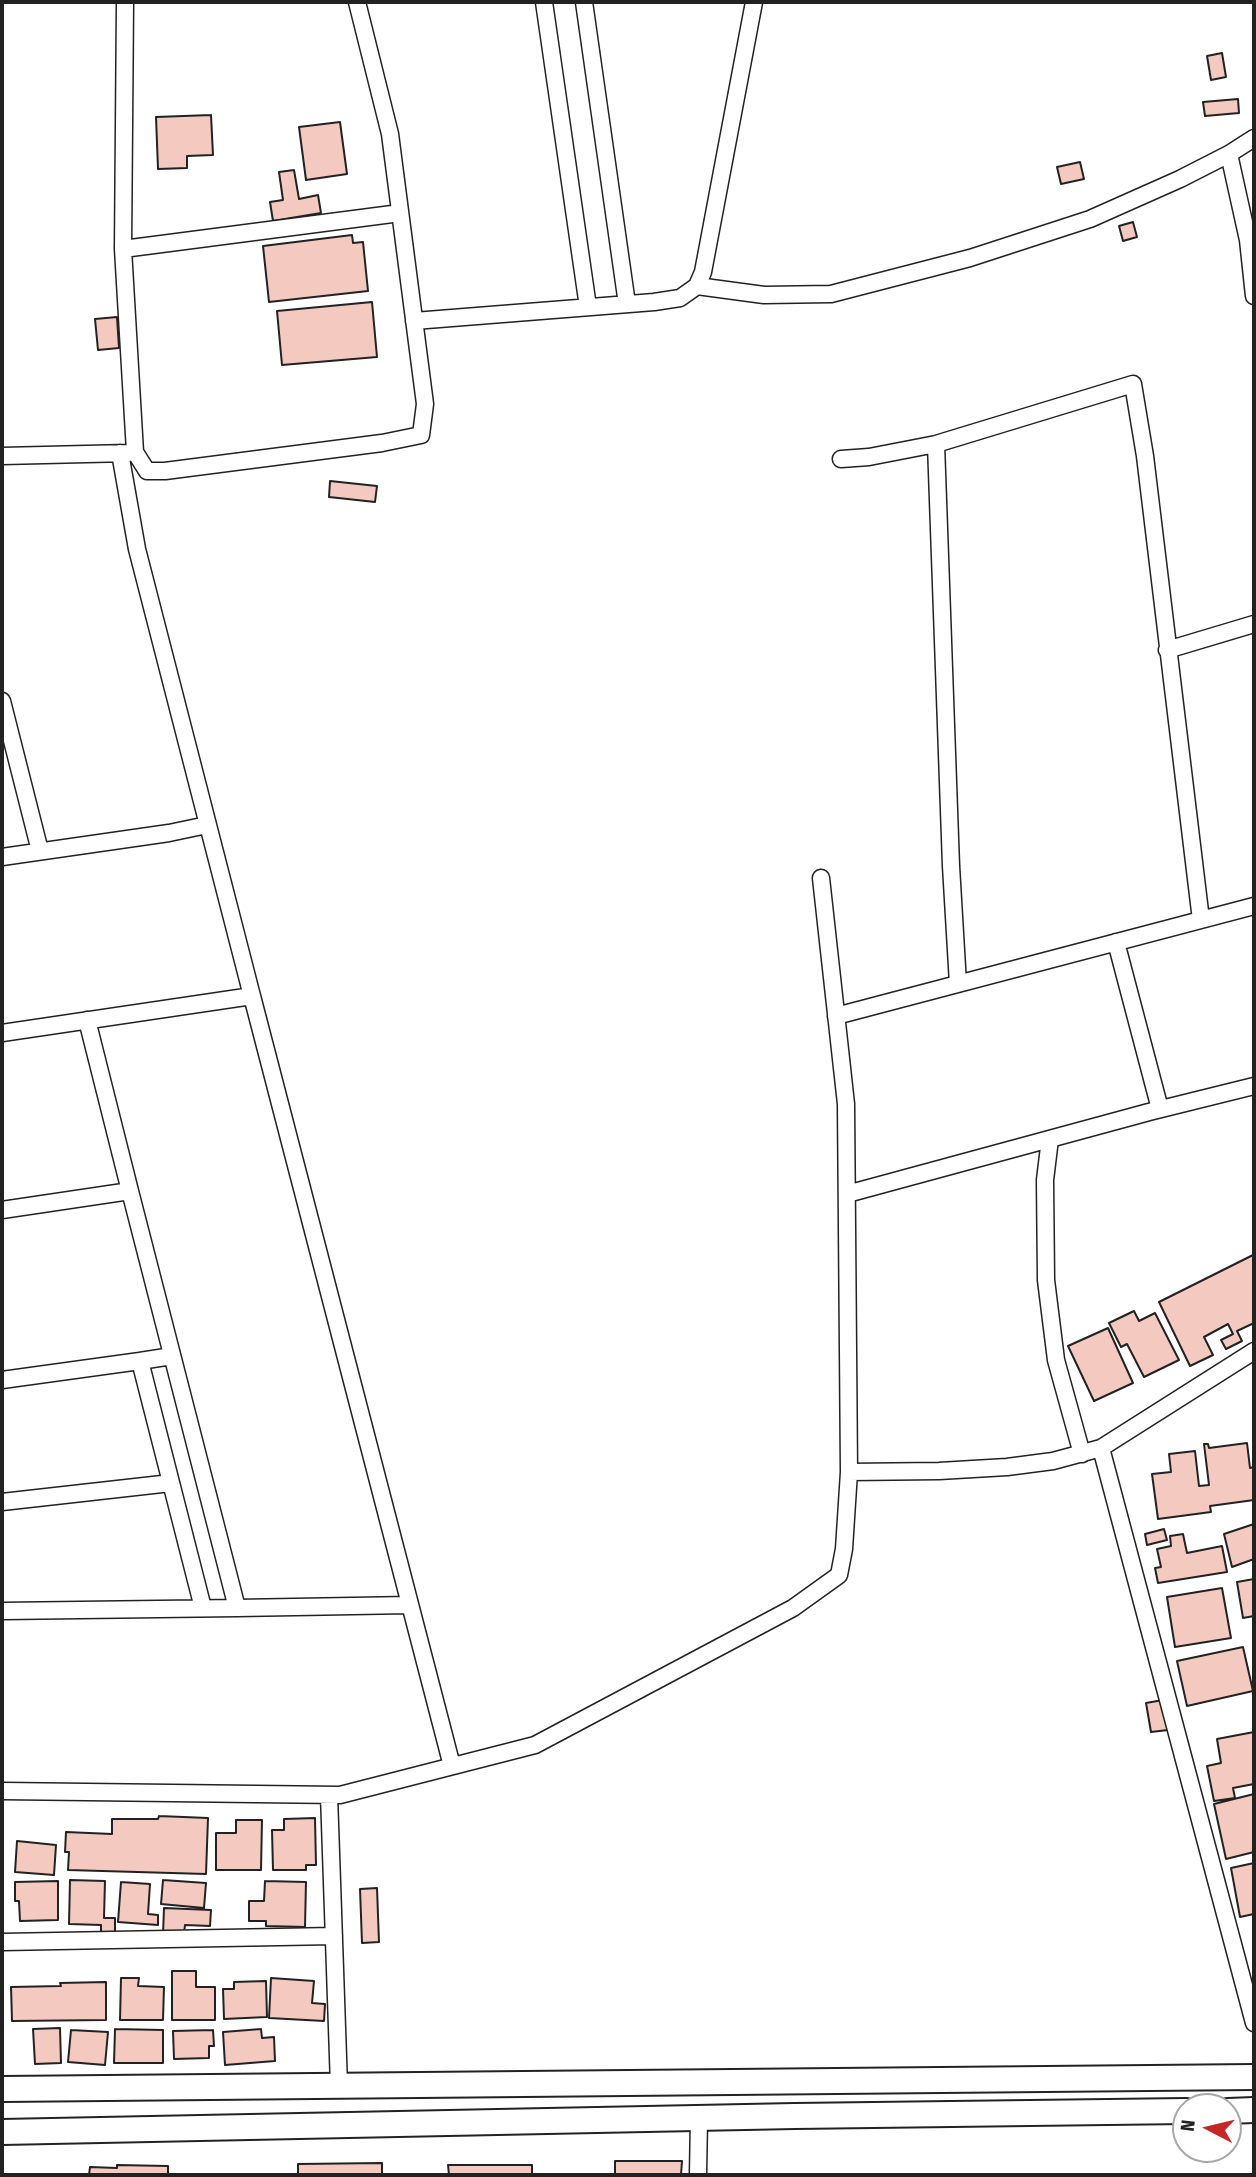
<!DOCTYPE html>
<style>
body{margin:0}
#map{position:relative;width:1256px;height:2177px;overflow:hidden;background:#fff;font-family:"Fira Sans Condensed",sans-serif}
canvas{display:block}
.frame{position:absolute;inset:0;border:4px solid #222;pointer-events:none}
.north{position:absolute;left:1172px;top:2093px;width:70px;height:70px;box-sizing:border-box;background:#fff;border:2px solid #a7a7a7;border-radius:50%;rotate:277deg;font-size:19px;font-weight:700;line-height:28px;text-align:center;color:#222}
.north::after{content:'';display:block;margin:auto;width:24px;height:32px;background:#c62828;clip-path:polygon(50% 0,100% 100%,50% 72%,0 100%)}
</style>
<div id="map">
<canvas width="1256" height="2177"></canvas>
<div class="frame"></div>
<div class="north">N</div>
</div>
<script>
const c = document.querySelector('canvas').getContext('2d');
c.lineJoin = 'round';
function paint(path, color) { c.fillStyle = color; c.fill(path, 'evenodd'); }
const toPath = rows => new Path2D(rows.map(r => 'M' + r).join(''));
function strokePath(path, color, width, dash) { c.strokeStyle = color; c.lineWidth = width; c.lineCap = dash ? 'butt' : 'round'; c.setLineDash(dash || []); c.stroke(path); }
const building = toPath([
 [1222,53,1226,77,1211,80,1207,56,1222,53],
 [1238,99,1239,113,1205,116,1203,102,1238,99],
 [211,115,213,155,187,156,187,168,158,169,156,117,211,115],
 [340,122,347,174,306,180,299,127,340,122],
 [1080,162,1084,179,1061,184,1057,167,1080,162],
 [294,170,299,199,318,195,321,213,273,221,270,202,283,200,279,172,294,170],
 [1133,222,1137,237,1123,241,1119,226,1133,222],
 [352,235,353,243,363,242,368,291,269,302,263,246,352,235],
 [372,302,377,357,282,365,277,311,372,302],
 [117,317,119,348,98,350,95,319,117,317],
 [330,481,377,486,375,502,329,497,330,481],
 [1253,1255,1254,1323,1237,1331,1242,1341,1226,1349,1221,1340,1233,1334,1228,1324,1204,1337,1213,1355,1190,1366,1159,1302,1253,1255],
 [1134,1311,1139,1321,1155,1313,1179,1360,1144,1377,1127,1344,1121,1347,1109,1323,1134,1311],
 [1108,1328,1133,1383,1094,1401,1068,1346,1108,1328],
 [1247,1443,1250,1468,1254,1467,1254,1500,1210,1506,1211,1512,1158,1519,1152,1474,1171,1472,1169,1454,1195,1451,1199,1486,1209,1485,1204,1444,1208,1444,1209,1448,1247,1443],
 [1254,1524,1254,1559,1232,1567,1224,1534,1254,1524],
 [1164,1529,1167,1540,1147,1545,1145,1534,1164,1529],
 [1183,1534,1187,1553,1222,1546,1227,1572,1158,1583,1155,1568,1161,1567,1157,1549,1171,1546,1170,1536,1183,1534],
 [1254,1579,1254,1616,1243,1618,1237,1582,1254,1579],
 [1222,1588,1231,1638,1175,1647,1167,1597,1222,1588],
 [1243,1647,1253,1691,1187,1706,1177,1661,1243,1647],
 [1163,1700,1168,1730,1151,1732,1146,1703,1163,1700],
 [1254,1732,1254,1784,1233,1788,1235,1798,1214,1801,1207,1766,1221,1763,1217,1739,1254,1732],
 [1254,1794,1254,1852,1226,1859,1214,1804,1254,1794],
 [159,1816,208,1818,206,1874,68,1870,69,1852,65,1852,66,1832,112,1834,112,1819,158,1819,159,1816],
 [315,1818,316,1865,306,1865,306,1870,273,1870,272,1830,284,1830,284,1819,315,1818],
 [236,1820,262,1820,261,1870,216,1870,216,1833,236,1833,236,1820],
 [17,1841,56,1845,54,1875,15,1872,17,1841],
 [1254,1863,1254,1914,1240,1917,1231,1868,1254,1863],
 [70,1880,105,1881,104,1918,115,1918,115,1936,101,1935,101,1925,69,1924,70,1880],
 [163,1880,206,1883,204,1908,161,1904,163,1880],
 [58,1881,58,1920,20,1921,19,1901,15,1901,15,1882,58,1881],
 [265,1881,306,1882,305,1927,266,1926,266,1921,249,1921,249,1901,264,1901,265,1881],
 [121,1882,150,1884,148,1914,158,1915,158,1925,118,1922,121,1882],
 [377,1888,379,1942,362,1943,360,1889,377,1888],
 [164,1908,211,1910,210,1926,185,1925,184,1934,163,1934,164,1908],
 [172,1971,196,1971,196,1987,215,1987,215,2020,172,2020,172,1971],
 [121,1978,139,1978,138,1986,164,1987,163,2020,120,2020,121,1978],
 [271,1978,314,1981,312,2003,325,2004,324,2021,269,2018,271,1978],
 [266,1981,267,2017,224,2019,223,1989,234,1989,234,1982,266,1981],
 [106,1982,106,2020,12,2021,11,1987,61,1986,60,1983,106,1982],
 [60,2028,61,2063,35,2064,33,2029,60,2028],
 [115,2029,163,2030,163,2063,114,2063,115,2029],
 [261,2029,262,2038,274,2037,275,2061,225,2065,223,2032,261,2029],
 [71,2030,108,2032,105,2065,68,2062,71,2030],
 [213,2030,214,2046,209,2046,209,2058,174,2059,173,2031,213,2030],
 [615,2161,682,2161,681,2175,615,2175,615,2161],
 [382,2163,382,2175,298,2175,298,2164,382,2163],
 [117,2165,168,2166,168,2175,89,2175,90,2167,117,2168,117,2165],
 [448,2165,532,2165,532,2175,449,2175,448,2165]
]);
paint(building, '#f3c9c0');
strokePath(building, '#222', 2);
const street = toPath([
 [125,2,123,249,135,452,147,471,165,471,382,443,421,435,425,404,390,134,357,2],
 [544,2,588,307],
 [584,2,627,304],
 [1254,138,1229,154,1248,240,1254,296],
 [123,249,400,213],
 [697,286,764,295,831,294,970,258,1090,219,1180,179,1229,154],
 [414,321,654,302,680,298,697,286,703,272,754,2],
 [936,444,1133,384,1145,456,1201,920],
 [2,456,129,453],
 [841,459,869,457,936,444,951,866,958,984],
 [1167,650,1254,624],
 [2,701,40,851],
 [2,857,169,833,207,825],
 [821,878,846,1104,849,1472],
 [1116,942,1160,1109],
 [252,996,452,1766],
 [836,1016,1254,906],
 [87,1020,130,1191],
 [2,1033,252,996,137,549,120,453],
 [1050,1139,1045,1180,1046,1280,1056,1360,1082,1454],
 [847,1194,1149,1112,1254,1086],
 [2,1210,130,1191,237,1608,2,1611],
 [140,1361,172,1356],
 [2,1380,140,1361,203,1608],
 [1101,1448,1254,2023],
 [2,1502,171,1483],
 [237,1608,410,1605],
 [2,1791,340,1795,535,1745,793,1608,839,1575,844,1549,849,1472,939,1471,1007,1467,1053,1461,1101,1448,1254,1351],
 [329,1795,339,2086],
 [2,1942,334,1936],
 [698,2175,699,2118]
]);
const primary = toPath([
 [2,2089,1254,2077],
 [1228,2111,1254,2110],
 [2,2132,795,2116,1186,2111]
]);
strokePath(street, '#222', 19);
strokePath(primary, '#222', 28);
strokePath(street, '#fff', 16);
strokePath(primary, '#fff', 24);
</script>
